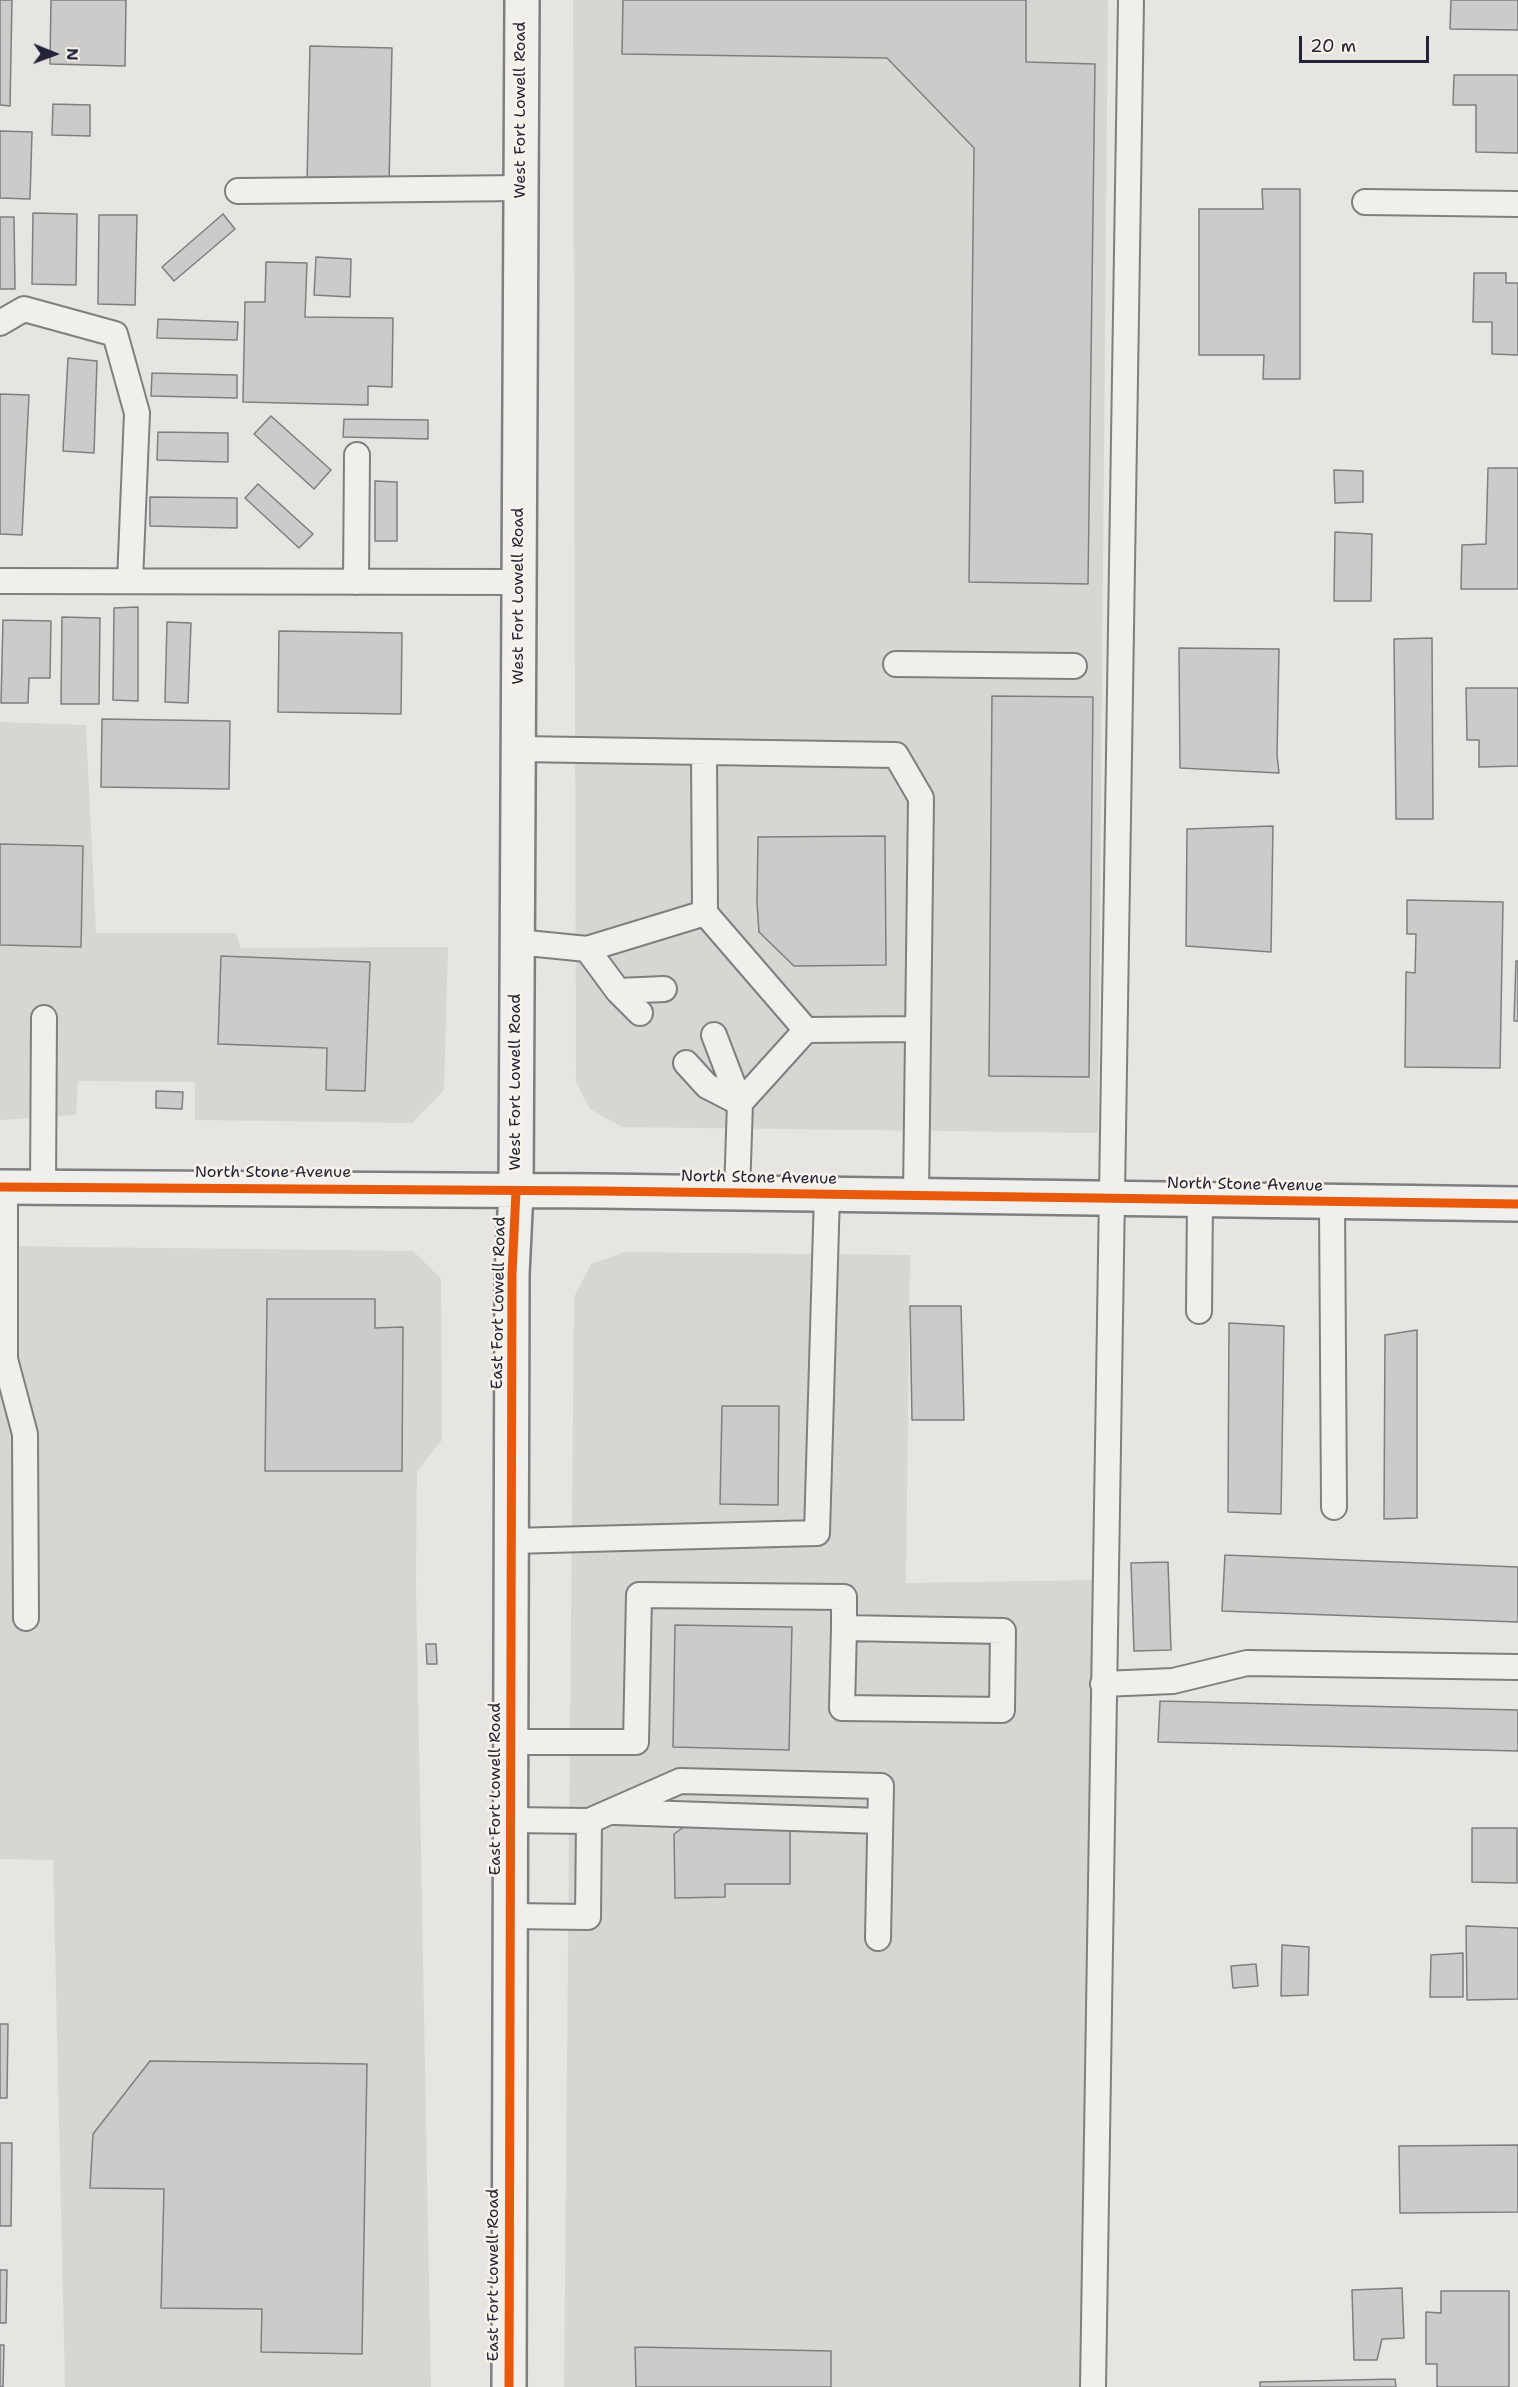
<!DOCTYPE html>
<style>
body{margin:0}
#map{position:relative;width:1518px;height:2387px;overflow:hidden;background:#e7e5e1;font-family:"Shantell Sans",sans-serif}
canvas{display:block}
.north{position:absolute;left:24px;top:24px;width:60px;height:60px;-webkit-text-stroke:4px #f7f3e8;paint-order:stroke;rotate:91deg;font-size:16px;font-weight:700;line-height:24px;text-align:center;color:#22223b}
.north::after{content:'';display:block;margin:auto;width:21px;height:27px;background:#22223b;clip-path:polygon(50% 0,100% 100%,50% 72%,0 100%)}
.scale{position:absolute;left:1299px;top:36px;width:130px;height:27px;box-sizing:border-box;border:3px solid #22223b;border-top:0;padding-left:8px;font-size:18px;line-height:21px;white-space:nowrap;color:#22223b;-webkit-text-stroke:4px #f7f3e8;paint-order:stroke}
</style>
<div id="map">
<canvas width="1518" height="2387"></canvas>
<div class="north">N</div>
<div class="scale">20 m</div>
</div>
<script>
const c = document.querySelector('canvas').getContext('2d');
c.lineJoin = 'round';
function paint(path, color) { c.fillStyle = color; c.fill(path, 'evenodd'); }
const toPath = rows => new Path2D(rows.map(r => 'M' + r).join(''));
function strokePath(path, color, width, dash) { c.strokeStyle = color; c.lineWidth = width; c.lineCap = dash ? 'butt' : 'round'; c.setLineDash(dash || []); c.stroke(path); }
function write(font, color, halo, rows, align = 'center') {
  c.font = font + ' "Shantell Sans",sans-serif'; c.lineWidth = 5; c.setLineDash([]); c.textBaseline = 'middle'; c.strokeStyle = halo; c.fillStyle = color; for (const [text, x, y, turn = 0] of rows) {
    c.save(); c.translate(x, y); c.rotate((+turn || 0) * Math.PI / 180); c.textAlign = isNaN(turn) ? turn : align; if (halo) c.strokeText(text, 0, 0); c.fillText(text, 0, 0); c.restore();
  }
}
paint(toPath([
 [573,0,1108,0,1098,1133,622,1127,590,1109,576,1082],
 [0,722,86,725,96,933,236,933,241,948,448,947,444,1090,412,1123,195,1120,195,1082,78,1081,76,1115,0,1120],
 [0,1246,413,1251,441,1279,442,1440,417,1471,416,1581,431,2387,65,2387,53,1860,0,1859],
 [625,1252,910,1255,906,1583,1092,1580,1085,2387,564,2387,574,1297,591,1264]
]), '#d8d6d3');
const building = toPath([
 [0,0,12,0,10,106,0,105,0,0],
 [51,0,126,0,125,66,50,64,51,0],
 [623,0,1026,0,1026,62,1095,64,1088,584,969,582,974,148,887,58,622,54,623,0],
 [1451,0,1518,0,1518,30,1450,29,1451,0],
 [310,46,392,48,389,183,307,182,310,46],
 [1454,75,1518,75,1518,153,1476,152,1476,105,1453,105,1454,75],
 [53,104,90,105,90,136,52,135,53,104],
 [0,131,32,132,30,199,0,198,0,131],
 [1262,189,1300,189,1300,379,1263,379,1264,355,1199,355,1199,209,1263,209,1262,189],
 [33,213,77,214,76,285,32,284,33,213],
 [223,214,235,229,174,281,162,267,223,214],
 [99,215,137,215,135,305,98,304,99,215],
 [0,217,14,217,15,289,0,289,0,217],
 [316,257,351,259,350,297,314,295,316,257],
 [266,262,307,263,305,317,393,318,392,387,368,386,368,405,243,402,245,302,265,302,266,262],
 [1474,273,1506,273,1506,283,1518,283,1518,355,1492,354,1492,322,1473,322,1474,273],
 [158,319,238,322,237,340,157,338,158,319],
 [68,358,97,361,94,453,63,451,68,358],
 [152,373,237,375,237,398,151,396,152,373],
 [0,394,29,395,22,535,0,534,0,394],
 [271,416,331,470,314,489,254,434,271,416],
 [344,419,428,420,428,439,343,437,344,419],
 [158,432,228,433,228,462,157,460,158,432],
 [1488,468,1518,468,1518,589,1461,589,1462,545,1486,544,1488,468],
 [1334,470,1363,471,1363,502,1335,503,1334,470],
 [375,481,397,482,397,541,375,541,375,481],
 [258,484,313,534,299,548,245,498,258,484],
 [150,497,237,498,237,528,150,526,150,497],
 [1335,532,1372,534,1371,601,1334,601,1335,532],
 [138,607,138,701,113,700,114,608,138,607],
 [62,617,100,618,99,704,61,704,62,617],
 [3,620,51,621,50,678,29,678,28,703,1,703,3,620],
 [167,622,191,623,188,703,165,702,167,622],
 [279,631,402,633,401,714,278,712,279,631],
 [1432,638,1433,819,1396,819,1394,639,1432,638],
 [1179,648,1279,649,1277,755,1279,773,1180,768,1179,648],
 [1466,688,1518,688,1518,766,1479,767,1479,740,1467,740,1466,688],
 [992,696,1093,697,1089,1077,989,1076,992,696],
 [102,719,230,721,229,789,101,787,102,719],
 [1273,826,1271,952,1186,946,1187,829,1273,826],
 [885,836,886,965,794,966,759,932,757,903,758,837,885,836],
 [0,844,83,846,81,947,0,945,0,844],
 [1407,900,1503,902,1500,1068,1405,1067,1406,972,1415,973,1416,934,1407,934,1407,900],
 [221,956,370,962,365,1091,326,1090,327,1048,218,1044,221,956],
 [1516,961,1518,961,1518,1021,1514,1021,1516,961],
 [156,1091,183,1092,182,1109,156,1108,156,1091],
 [267,1299,375,1299,375,1328,403,1327,402,1471,265,1471,267,1299],
 [910,1306,961,1306,964,1420,912,1420,910,1306],
 [1229,1323,1284,1326,1281,1514,1228,1512,1229,1323],
 [1417,1330,1417,1518,1384,1519,1385,1335,1417,1330],
 [722,1406,779,1406,778,1505,720,1504,722,1406],
 [1225,1555,1518,1567,1518,1622,1222,1611,1225,1555],
 [1168,1562,1171,1650,1134,1651,1131,1563,1168,1562],
 [675,1625,792,1627,789,1750,673,1747,675,1625],
 [426,1644,436,1644,437,1664,427,1664,426,1644],
 [1160,1701,1518,1710,1518,1751,1158,1742,1160,1701],
 [719,1818,718,1828,790,1827,790,1884,725,1884,725,1897,675,1898,674,1834,695,1819,719,1818],
 [1472,1828,1517,1828,1517,1883,1472,1882,1472,1828],
 [1466,1926,1518,1928,1518,1999,1467,2000,1466,1926],
 [1282,1945,1309,1947,1308,1995,1281,1996,1282,1945],
 [1463,1953,1463,1997,1430,1997,1431,1955,1463,1953],
 [1256,1964,1258,1986,1233,1988,1231,1966,1256,1964],
 [0,2024,8,2024,7,2098,0,2098,0,2024],
 [150,2061,367,2064,362,2354,261,2352,262,2309,161,2308,164,2189,90,2188,93,2134,150,2061],
 [0,2143,12,2143,11,2226,0,2226,0,2143],
 [1518,2145,1518,2212,1400,2213,1399,2146,1518,2145],
 [0,2270,7,2270,6,2323,0,2323,0,2270],
 [1402,2288,1404,2338,1382,2339,1377,2360,1354,2360,1352,2290,1402,2288],
 [1441,2291,1509,2291,1509,2387,1437,2387,1437,2364,1426,2364,1426,2312,1441,2313,1441,2291],
 [0,2345,4,2345,3,2387,0,2387,0,2345],
 [635,2347,831,2351,831,2387,636,2387,635,2347],
 [1395,2379,1396,2387,1260,2387,1260,2382,1395,2379]
]);
paint(building, '#cdcbc9');
strokePath(building, '#7f7e81', 1.5);
const service = toPath([
 [238,191,521,188],
 [1365,202,1518,204],
 [0,323,24,309,115,334,137,413,130,581],
 [0,581,519,582],
 [356,582,357,455],
 [896,664,1074,666],
 [518,749,896,755,921,798,916,1195],
 [704,753,705,913,806,1030,918,1029],
 [517,942,587,949,618,991,640,1013],
 [587,949,705,913],
 [618,991,664,989],
 [714,1035,740,1103,806,1030],
 [686,1063,707,1086,740,1103,737,1193],
 [5,1187,5,1359,25,1434,26,1618],
 [43,1187,44,1018],
 [1332,1202,1334,1507],
 [1199,1311,1200,1200],
 [511,1541,817,1533,827,1194],
 [1103,1684,1173,1681,1247,1663,1518,1667],
 [511,1742,636,1742,639,1595,844,1597,844,1628,842,1708,1002,1710,1003,1631,844,1628],
 [615,1812,880,1821],
 [589,1821,680,1781,881,1786,878,1938],
 [510,1916,588,1917,589,1821,511,1820],
 [1093,2387,1131,0]
]);
const secondary = toPath([
 [0,1187,600,1191,1518,1204],
 [509,2387,512,1274,516,1191,522,0]
]);
strokePath(service, '#7f7e81', 28);
strokePath(secondary, '#7f7e81', 38);
strokePath(service, '#f0efeb', 24);
strokePath(secondary, '#f0efeb', 33);
strokePath(toPath([
 [0,1187,600,1191,1518,1204],
 [509,2387,512,1274,516,1191]
]), '#e8590c', 9);
write('16px', '#22223b', '#f7f3e8', [
 ["West Fort Lowell Road",521,110,-90],
 ["West Fort Lowell Road",519,596,-90],
 ["West Fort Lowell Road",516,1082,-90],
 ["North Stone Avenue",273,1173],
 ["North Stone Avenue",759,1178,1],
 ["North Stone Avenue",1245,1185,1],
 ["East Fort Lowell Road",499,1303,-89],
 ["East Fort Lowell Road",496,1789,-90],
 ["East Fort Lowell Road",494,2275,-90]
]);
</script>
